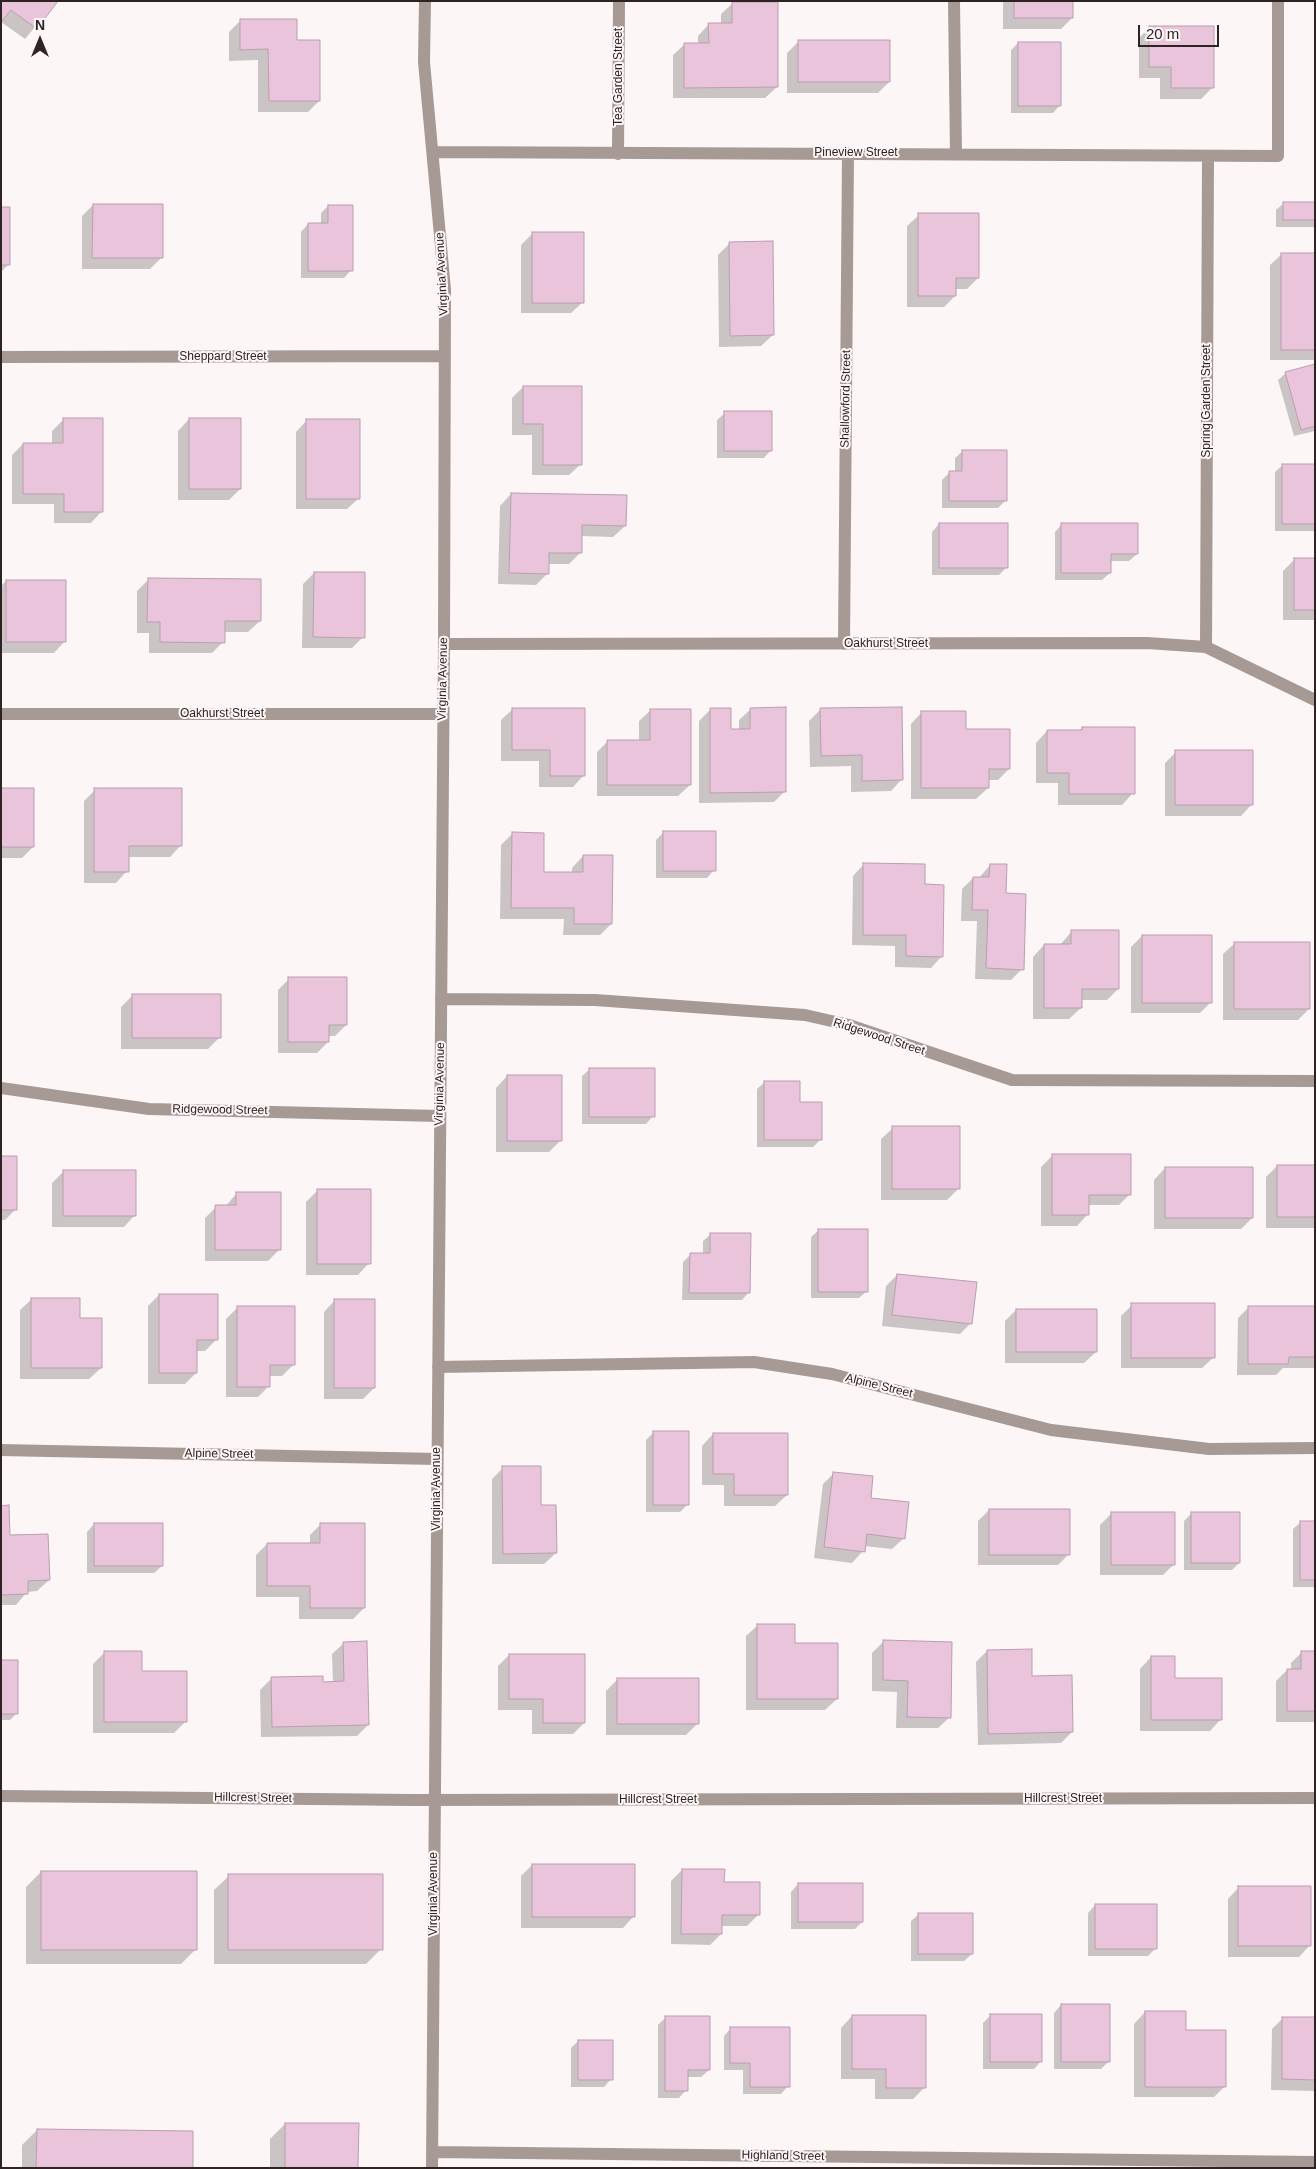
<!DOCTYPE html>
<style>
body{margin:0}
#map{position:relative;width:1316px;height:2169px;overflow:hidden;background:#fdf6f6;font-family:Arial,sans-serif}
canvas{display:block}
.frame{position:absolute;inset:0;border:2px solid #2f2223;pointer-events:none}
.north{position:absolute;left:15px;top:15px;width:50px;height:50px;-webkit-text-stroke:4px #fdf6f6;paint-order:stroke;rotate:0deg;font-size:14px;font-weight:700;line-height:20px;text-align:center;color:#2f2223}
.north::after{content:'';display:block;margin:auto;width:18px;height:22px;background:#2f2223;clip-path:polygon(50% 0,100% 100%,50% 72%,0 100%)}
.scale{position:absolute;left:1138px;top:25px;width:81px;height:22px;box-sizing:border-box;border:2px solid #2f2223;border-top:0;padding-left:6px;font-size:15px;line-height:18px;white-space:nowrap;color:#2f2223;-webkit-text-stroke:4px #fdf6f6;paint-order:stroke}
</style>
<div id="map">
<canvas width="1316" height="2169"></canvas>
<div class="frame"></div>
<div class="north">N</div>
<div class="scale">20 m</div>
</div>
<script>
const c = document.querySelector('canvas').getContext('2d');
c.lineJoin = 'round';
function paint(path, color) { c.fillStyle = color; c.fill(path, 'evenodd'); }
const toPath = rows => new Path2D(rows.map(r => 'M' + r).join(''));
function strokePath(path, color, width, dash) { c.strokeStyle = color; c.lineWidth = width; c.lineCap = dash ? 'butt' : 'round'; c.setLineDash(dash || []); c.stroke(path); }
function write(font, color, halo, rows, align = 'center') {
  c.font = font + ' Arial,sans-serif'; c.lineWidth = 4; c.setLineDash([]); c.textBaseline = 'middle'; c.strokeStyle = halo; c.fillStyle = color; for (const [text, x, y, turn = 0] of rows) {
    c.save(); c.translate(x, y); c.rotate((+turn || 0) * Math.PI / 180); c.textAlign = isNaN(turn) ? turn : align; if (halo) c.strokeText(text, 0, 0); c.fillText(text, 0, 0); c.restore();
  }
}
paint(toPath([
 [1,1,56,1,25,39,1,22],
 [1003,1,1072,1,1072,18,1061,29,1003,29],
 [733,3,777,87,765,98,673,98,673,55,685,44,698,44,698,36,709,24,721,24,721,14],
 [241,20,296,41,319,101,308,112,258,112,258,60,229,61,229,32],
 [1150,27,1212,88,1201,99,1160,99,1160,78,1139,78,1139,38],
 [798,42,889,82,878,93,787,93,787,53],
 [1018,43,1060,105,1053,113,1011,113,1011,50],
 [1284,203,1315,203,1315,227,1276,227,1276,210],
 [93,205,161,258,150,269,82,269,82,216],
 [328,206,351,270,344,278,301,278,301,232,308,224,321,224,321,213],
 [1,208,8,265,1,272],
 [919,215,978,278,967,289,955,289,955,296,944,307,907,307,907,226],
 [532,234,583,302,571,313,521,313,521,245],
 [729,244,773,335,761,346,719,347,718,255],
 [1282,254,1315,254,1315,360,1270,360,1270,265],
 [1315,365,1315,431,1294,436,1278,380,1286,373],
 [523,387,581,464,569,475,532,475,532,435,512,435,512,398],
 [725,413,771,450,764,458,717,458,717,420],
 [64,419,102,511,91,523,54,523,54,504,12,504,12,455,23,444,52,444,52,431],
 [189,419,240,489,229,500,178,500,178,431],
 [307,420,359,498,347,509,296,509,296,432],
 [963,451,1006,500,998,508,942,508,942,480,950,472,955,472,955,458],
 [1283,465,1315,465,1315,531,1275,531,1275,472],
 [511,494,625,526,613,537,581,536,580,553,569,564,548,564,548,573,536,585,498,584,500,506],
 [939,524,1007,567,999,575,932,575,932,532],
 [1062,524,1137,554,1129,561,1110,561,1110,573,1102,580,1055,580,1055,532],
 [1294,560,1315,560,1315,620,1283,620,1283,571],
 [314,573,363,637,352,648,302,648,303,584],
 [148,580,260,621,248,632,223,632,223,642,212,653,149,653,149,633,137,633,137,591],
 [6,581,65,641,54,653,1,653,1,586],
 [513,709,584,775,573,787,539,787,539,761,501,761,501,720],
 [751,709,785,791,774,802,699,803,699,721,710,710,730,730,739,730,739,720],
 [651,710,690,785,678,796,597,796,597,752,608,741,639,741,639,721],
 [820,710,902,779,891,791,851,792,851,766,810,767,809,721],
 [922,712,965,730,1009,769,998,780,988,780,988,788,976,799,911,799,911,724],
 [1082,728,1133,793,1122,805,1058,805,1058,783,1036,783,1036,743,1047,731,1079,731],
 [1176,752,1252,804,1241,816,1165,816,1165,763],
 [1,789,33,847,22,858,1,858],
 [95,790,181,845,170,857,127,857,127,871,116,883,84,883,84,801],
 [663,833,714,870,707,878,656,878,656,840],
 [512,834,543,873,572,873,572,868,583,856,611,924,600,935,563,935,564,919,500,919,501,845],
 [864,864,924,886,942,956,931,968,895,967,895,946,852,945,853,876],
 [990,865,1004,894,1022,969,1011,980,975,979,977,921,961,921,962,889,973,878,979,878],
 [1072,931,1118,989,1107,1000,1081,1000,1081,1008,1069,1019,1033,1019,1033,957,1044,945,1060,945],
 [1142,936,1211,1002,1200,1013,1131,1013,1131,947],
 [1235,943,1309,1009,1298,1020,1223,1020,1223,954],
 [289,979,346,1025,335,1036,328,1036,328,1042,317,1053,278,1053,278,990],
 [132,996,220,1037,208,1049,121,1049,121,1007],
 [590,1069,653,1116,646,1124,582,1124,582,1076],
 [507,1076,560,1141,549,1152,496,1152,496,1088],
 [765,1082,820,1140,813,1147,757,1147,757,1089],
 [893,1128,958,1189,947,1200,881,1200,881,1139],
 [1052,1156,1130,1194,1119,1205,1088,1205,1088,1214,1077,1226,1041,1226,1041,1167],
 [1,1157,16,1209,5,1220,1,1220],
 [1277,1166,1315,1166,1315,1228,1266,1228,1266,1177],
 [1165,1168,1252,1218,1241,1229,1154,1229,1154,1180],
 [64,1171,135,1215,124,1227,52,1227,52,1183],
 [318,1190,369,1263,358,1275,306,1275,306,1202],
 [236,1194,280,1249,268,1261,205,1261,205,1218,216,1207,225,1207],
 [819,1230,867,1291,859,1298,811,1298,811,1237],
 [711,1234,749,1292,742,1300,682,1300,683,1262,690,1255,703,1255,703,1241],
 [897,1275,971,1323,960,1334,882,1326,886,1286],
 [159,1295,216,1340,205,1351,196,1351,196,1373,185,1384,148,1384,148,1306],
 [32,1299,78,1319,101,1368,89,1379,20,1379,20,1310],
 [335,1300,374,1388,363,1399,324,1399,324,1312],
 [1132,1305,1214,1357,1202,1368,1121,1368,1121,1316],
 [1249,1307,1315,1307,1315,1368,1283,1368,1276,1375,1237,1375,1238,1318],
 [237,1308,294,1364,282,1376,269,1376,269,1386,258,1397,226,1397,226,1319],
 [1016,1310,1096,1352,1084,1363,1005,1363,1005,1321],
 [654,1432,688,1504,680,1512,646,1512,646,1440],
 [713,1434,787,1495,775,1506,724,1506,724,1485,702,1485,702,1446],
 [503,1468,540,1506,556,1553,544,1564,492,1564,492,1479],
 [834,1473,870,1499,904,1538,892,1549,864,1546,863,1551,852,1563,814,1558,823,1484],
 [1,1507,9,1536,49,1580,37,1591,27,1592,16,1605,1,1605],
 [989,1510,1069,1554,1058,1565,978,1565,978,1521],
 [1112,1513,1174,1564,1163,1575,1100,1575,1100,1525],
 [1192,1513,1239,1563,1232,1570,1184,1570,1184,1521],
 [1301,1522,1315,1522,1315,1587,1293,1587,1293,1529],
 [94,1524,162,1566,154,1573,87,1573,87,1532],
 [321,1524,364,1608,353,1619,299,1619,299,1597,256,1597,256,1555,267,1544,310,1544,310,1535],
 [758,1625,794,1645,837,1699,825,1710,746,1710,746,1636],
 [884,1641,950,1717,938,1728,896,1728,897,1692,872,1691,872,1653],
 [344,1643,368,1725,357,1736,261,1737,260,1690,271,1679,333,1683,332,1654],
 [987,1651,1031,1677,1072,1732,1061,1743,978,1745,976,1662],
 [1302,1652,1315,1652,1315,1722,1276,1722,1276,1681,1287,1670,1291,1670,1291,1663],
 [104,1653,141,1672,185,1722,174,1733,93,1733,93,1664],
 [509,1655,584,1723,573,1734,532,1734,532,1710,498,1710,498,1666],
 [1151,1657,1221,1719,1210,1731,1140,1731,1140,1669],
 [1,1661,17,1713,10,1720,1,1720],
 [618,1679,697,1724,686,1735,606,1735,606,1691],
 [532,1865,634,1916,623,1928,521,1928,521,1876],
 [682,1870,723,1883,758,1915,747,1926,721,1926,721,1934,710,1945,671,1944,671,1881],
 [41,1872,196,1949,181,1964,26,1964,26,1887],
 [229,1876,381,1949,366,1964,214,1964,214,1890],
 [798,1884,862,1922,855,1929,791,1929,791,1892],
 [1239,1887,1310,1945,1299,1957,1228,1957,1228,1899],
 [1095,1905,1156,1948,1148,1956,1088,1956,1088,1913],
 [919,1914,972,1954,964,1961,911,1961,911,1921],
 [1061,2005,1109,2061,1101,2069,1054,2069,1054,2013],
 [1145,2012,1184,2031,1225,2086,1214,2097,1134,2097,1134,2024],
 [991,2015,1041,2061,1034,2069,983,2069,983,2023],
 [852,2016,924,2088,913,2099,875,2099,875,2079,841,2079,841,2028],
 [666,2017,709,2070,701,2077,686,2077,686,2090,679,2098,658,2098,658,2025],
 [1283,2018,1315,2018,1315,2091,1271,2090,1272,2029],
 [731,2028,788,2086,781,2094,743,2094,743,2070,724,2070,724,2036],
 [578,2041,611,2079,604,2087,571,2087,571,2048],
 [285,2124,357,2168,270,2168,270,2139],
 [37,2130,192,2168,22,2168,22,2145]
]), '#0003');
const building = toPath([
 [1,1,58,1,37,29,11,10,1,22,1,1],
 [1014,1,1073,1,1073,18,1014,18,1014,1],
 [732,2,778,2,778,87,684,88,684,43,709,43,708,23,732,23,732,2],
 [240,19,297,19,297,40,320,40,320,101,269,101,268,49,240,50,240,19],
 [1149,26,1214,26,1214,88,1171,88,1171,67,1149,67,1149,26],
 [798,40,890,40,890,82,798,82,798,40],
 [1018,42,1061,42,1061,106,1018,106,1018,42],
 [1283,202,1315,202,1315,220,1283,220,1283,202],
 [93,204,163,204,163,258,92,258,93,204],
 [328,205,353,205,353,271,308,271,308,223,328,223,328,205],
 [1,207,10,207,10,265,1,265,1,207],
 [918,213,979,213,979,278,956,278,956,296,918,296,918,213],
 [532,232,584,232,584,303,532,303,532,232],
 [773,241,774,335,730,336,729,242,773,241],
 [1281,253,1315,253,1315,350,1281,350,1281,253],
 [1315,364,1315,426,1301,430,1285,372,1315,364],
 [523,386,582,386,582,465,543,465,543,424,523,424,523,386],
 [724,411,772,411,772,451,724,451,724,411],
 [63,418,103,418,103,512,64,512,64,494,23,494,23,443,63,443,63,418],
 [189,418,241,418,241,489,189,489,189,418],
 [306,419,360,419,360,499,306,499,306,419],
 [962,450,1007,450,1007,501,949,501,949,471,962,471,962,450],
 [1282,464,1315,464,1315,524,1282,524,1282,464],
 [511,493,627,495,626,526,582,525,582,553,549,553,549,574,509,573,511,493],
 [939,523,1008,523,1008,568,939,568,939,523],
 [1061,523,1138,523,1138,554,1111,554,1111,573,1061,573,1061,523],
 [1294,558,1315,558,1315,610,1294,610,1294,558],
 [314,572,365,572,365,638,313,637,314,572],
 [148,578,261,579,261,621,225,621,225,643,160,642,160,622,147,622,148,578],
 [6,580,66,580,66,642,6,642,6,580],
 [786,707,786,792,710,793,710,708,731,708,731,729,750,729,750,708,786,707],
 [902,707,903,780,862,781,862,755,821,756,820,708,902,707],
 [512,708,585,708,585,776,550,776,550,750,512,750,512,708],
 [650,709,691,709,691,785,607,785,607,740,650,740,650,709],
 [921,711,966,711,966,729,1010,729,1010,769,989,769,989,788,921,788,921,711],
 [1082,727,1135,727,1135,794,1069,794,1069,773,1047,773,1047,730,1082,730,1082,727],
 [1175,750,1253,750,1253,805,1175,805,1175,750],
 [1,788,34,788,34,847,1,847,1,788],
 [94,788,182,788,182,846,129,846,129,872,94,872,94,788],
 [663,831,716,831,716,871,663,871,663,831],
 [512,832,544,833,544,872,583,872,583,855,613,855,612,924,574,924,574,908,511,908,512,832],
 [863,863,925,864,925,884,944,885,943,957,906,956,906,935,863,935,863,863],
 [990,864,1007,864,1006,893,1026,894,1024,970,986,968,988,910,972,910,973,877,989,877,990,864],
 [1071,930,1119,930,1119,989,1082,989,1082,1008,1044,1008,1044,944,1071,944,1071,930],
 [1142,935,1212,935,1212,1003,1142,1003,1142,935],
 [1234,942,1310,942,1310,1009,1234,1009,1234,942],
 [288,977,347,977,347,1025,329,1025,329,1042,288,1042,288,977],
 [132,994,221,994,221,1038,132,1038,132,994],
 [589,1068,655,1068,655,1117,589,1117,589,1068],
 [507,1075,562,1075,562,1141,507,1141,507,1075],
 [764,1081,800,1081,800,1102,822,1102,822,1140,764,1140,764,1081],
 [892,1126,960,1126,960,1189,892,1189,892,1126],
 [1052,1154,1131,1154,1131,1195,1089,1195,1089,1215,1052,1215,1052,1154],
 [1,1156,17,1156,17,1210,1,1210,1,1156],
 [1277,1165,1315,1165,1315,1217,1277,1217,1277,1165],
 [1165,1167,1253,1167,1253,1218,1165,1218,1165,1167],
 [63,1170,136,1170,136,1216,63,1216,63,1170],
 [317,1189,371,1189,371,1264,317,1264,317,1189],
 [236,1192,281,1192,281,1250,215,1250,215,1205,236,1205,236,1192],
 [818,1229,868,1229,868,1292,818,1292,818,1229],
 [710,1233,751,1233,750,1293,689,1293,690,1253,710,1253,710,1233],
 [897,1274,977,1282,972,1324,892,1315,897,1274],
 [159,1294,218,1294,218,1340,197,1340,197,1373,159,1373,159,1294],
 [31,1298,80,1298,80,1318,102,1318,102,1368,31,1368,31,1298],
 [334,1299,375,1299,375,1388,334,1388,334,1299],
 [1131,1303,1215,1303,1215,1358,1131,1358,1131,1303],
 [237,1306,295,1306,295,1365,270,1365,270,1387,237,1387,237,1306],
 [1248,1306,1315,1306,1315,1357,1289,1357,1288,1364,1248,1364,1248,1306],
 [1016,1309,1097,1309,1097,1352,1016,1352,1016,1309],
 [653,1431,689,1431,689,1505,653,1505,653,1431],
 [713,1433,788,1433,788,1495,734,1495,734,1474,713,1474,713,1433],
 [502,1466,541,1466,541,1505,556,1505,557,1553,503,1554,502,1466],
 [833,1472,873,1476,871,1498,909,1502,905,1539,867,1534,865,1552,824,1547,833,1472],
 [9,1505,10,1535,48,1534,50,1580,28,1581,28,1594,1,1595,1,1506,9,1505],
 [989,1509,1070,1509,1070,1555,989,1555,989,1509],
 [1111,1512,1175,1512,1175,1565,1111,1565,1111,1512],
 [1191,1512,1240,1512,1240,1563,1191,1563,1191,1512],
 [1300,1521,1315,1521,1315,1580,1300,1580,1300,1521],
 [94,1523,163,1523,163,1566,94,1566,94,1523],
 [320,1523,365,1523,365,1608,310,1608,310,1586,267,1586,267,1543,320,1543,320,1523],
 [757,1624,795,1624,795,1643,838,1643,838,1699,757,1699,757,1624],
 [883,1640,952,1642,951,1718,907,1717,908,1681,883,1680,883,1640],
 [367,1641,369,1725,272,1727,271,1677,323,1676,323,1682,344,1681,343,1642,367,1641],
 [1032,1649,1032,1676,1072,1675,1073,1732,988,1734,987,1650,1032,1649],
 [104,1651,142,1651,142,1671,187,1671,187,1722,104,1722,104,1651],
 [1301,1651,1315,1651,1315,1711,1287,1711,1287,1669,1301,1669,1301,1651],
 [509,1654,585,1654,585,1723,543,1723,543,1699,509,1699,509,1654],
 [1151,1656,1175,1656,1175,1678,1222,1678,1222,1720,1151,1720,1151,1656],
 [1,1660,18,1660,18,1714,1,1714,1,1660],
 [617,1678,699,1678,699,1724,617,1724,617,1678],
 [532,1864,635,1864,635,1917,532,1917,532,1864],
 [682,1869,725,1869,724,1882,760,1882,760,1915,722,1915,722,1934,681,1934,682,1869],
 [41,1871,197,1871,197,1950,41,1950,41,1871],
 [228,1874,383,1874,383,1950,228,1950,228,1874],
 [798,1883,863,1883,863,1922,798,1922,798,1883],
 [1238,1886,1311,1886,1311,1946,1238,1946,1238,1886],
 [1095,1904,1157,1904,1157,1949,1095,1949,1095,1904],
 [918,1913,973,1913,973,1954,918,1954,918,1913],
 [1061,2004,1110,2004,1110,2062,1061,2062,1061,2004],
 [1145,2011,1186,2011,1186,2030,1226,2030,1226,2087,1145,2087,1145,2011],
 [990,2014,1042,2014,1042,2062,990,2062,990,2014],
 [852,2015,926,2015,926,2088,886,2088,886,2069,852,2069,852,2015],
 [665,2016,710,2016,710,2070,688,2070,688,2091,665,2091,665,2016],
 [1282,2017,1315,2017,1315,2080,1282,2079,1282,2017],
 [730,2027,790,2027,790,2087,750,2087,750,2063,730,2063,730,2027],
 [578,2040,613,2040,613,2080,578,2080,578,2040],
 [285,2123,359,2123,358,2168,285,2168,285,2123],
 [37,2129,193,2131,193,2168,36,2168,37,2129]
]);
paint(building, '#eac4db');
strokePath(building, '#ba9dae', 1);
strokePath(toPath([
 [425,1,424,62,445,290,444,644,432,2168],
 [954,1,956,154],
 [434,152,1278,156,1278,1],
 [618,154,619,1],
 [1,357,445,356],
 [444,644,1147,643,1206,647,1315,700],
 [844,644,848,153],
 [1206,647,1208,156],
 [1,714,443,714],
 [441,999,595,1000,805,1015,849,1025,1012,1080,1315,1081],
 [1,1088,149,1109,439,1116],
 [438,1367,754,1362,832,1374,1051,1430,1209,1449,1315,1448],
 [1,1450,437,1459],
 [1,1796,415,1800,1315,1798],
 [432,2152,1315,2162]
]), '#a79993', 12);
write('12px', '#2f2223', '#fdf6f6', [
 ["Tea Garden Street",619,77,-90],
 ["Pineview Street",856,153],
 ["Virginia Avenue",442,274,-93],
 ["Sheppard Street",223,357],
 ["Shallowford Street",846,399,-89],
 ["Spring Garden Street",1207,401,-90],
 ["Oakhurst Street",886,644],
 ["Virginia Avenue",443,679,-89],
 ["Oakhurst Street",222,714],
 ["Ridgewood Street",879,1037,18],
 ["Virginia Avenue",440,1084,-89],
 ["Ridgewood Street",220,1110,1],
 ["Alpine Street",879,1386,14],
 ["Alpine Street",219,1454,1],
 ["Virginia Avenue",437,1489,-90],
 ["Hillcrest Street",253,1798,1],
 ["Hillcrest Street",1063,1799],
 ["Hillcrest Street",658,1800],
 ["Virginia Avenue",434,1894,-90],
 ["Highland Street",783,2156,1]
]);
</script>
